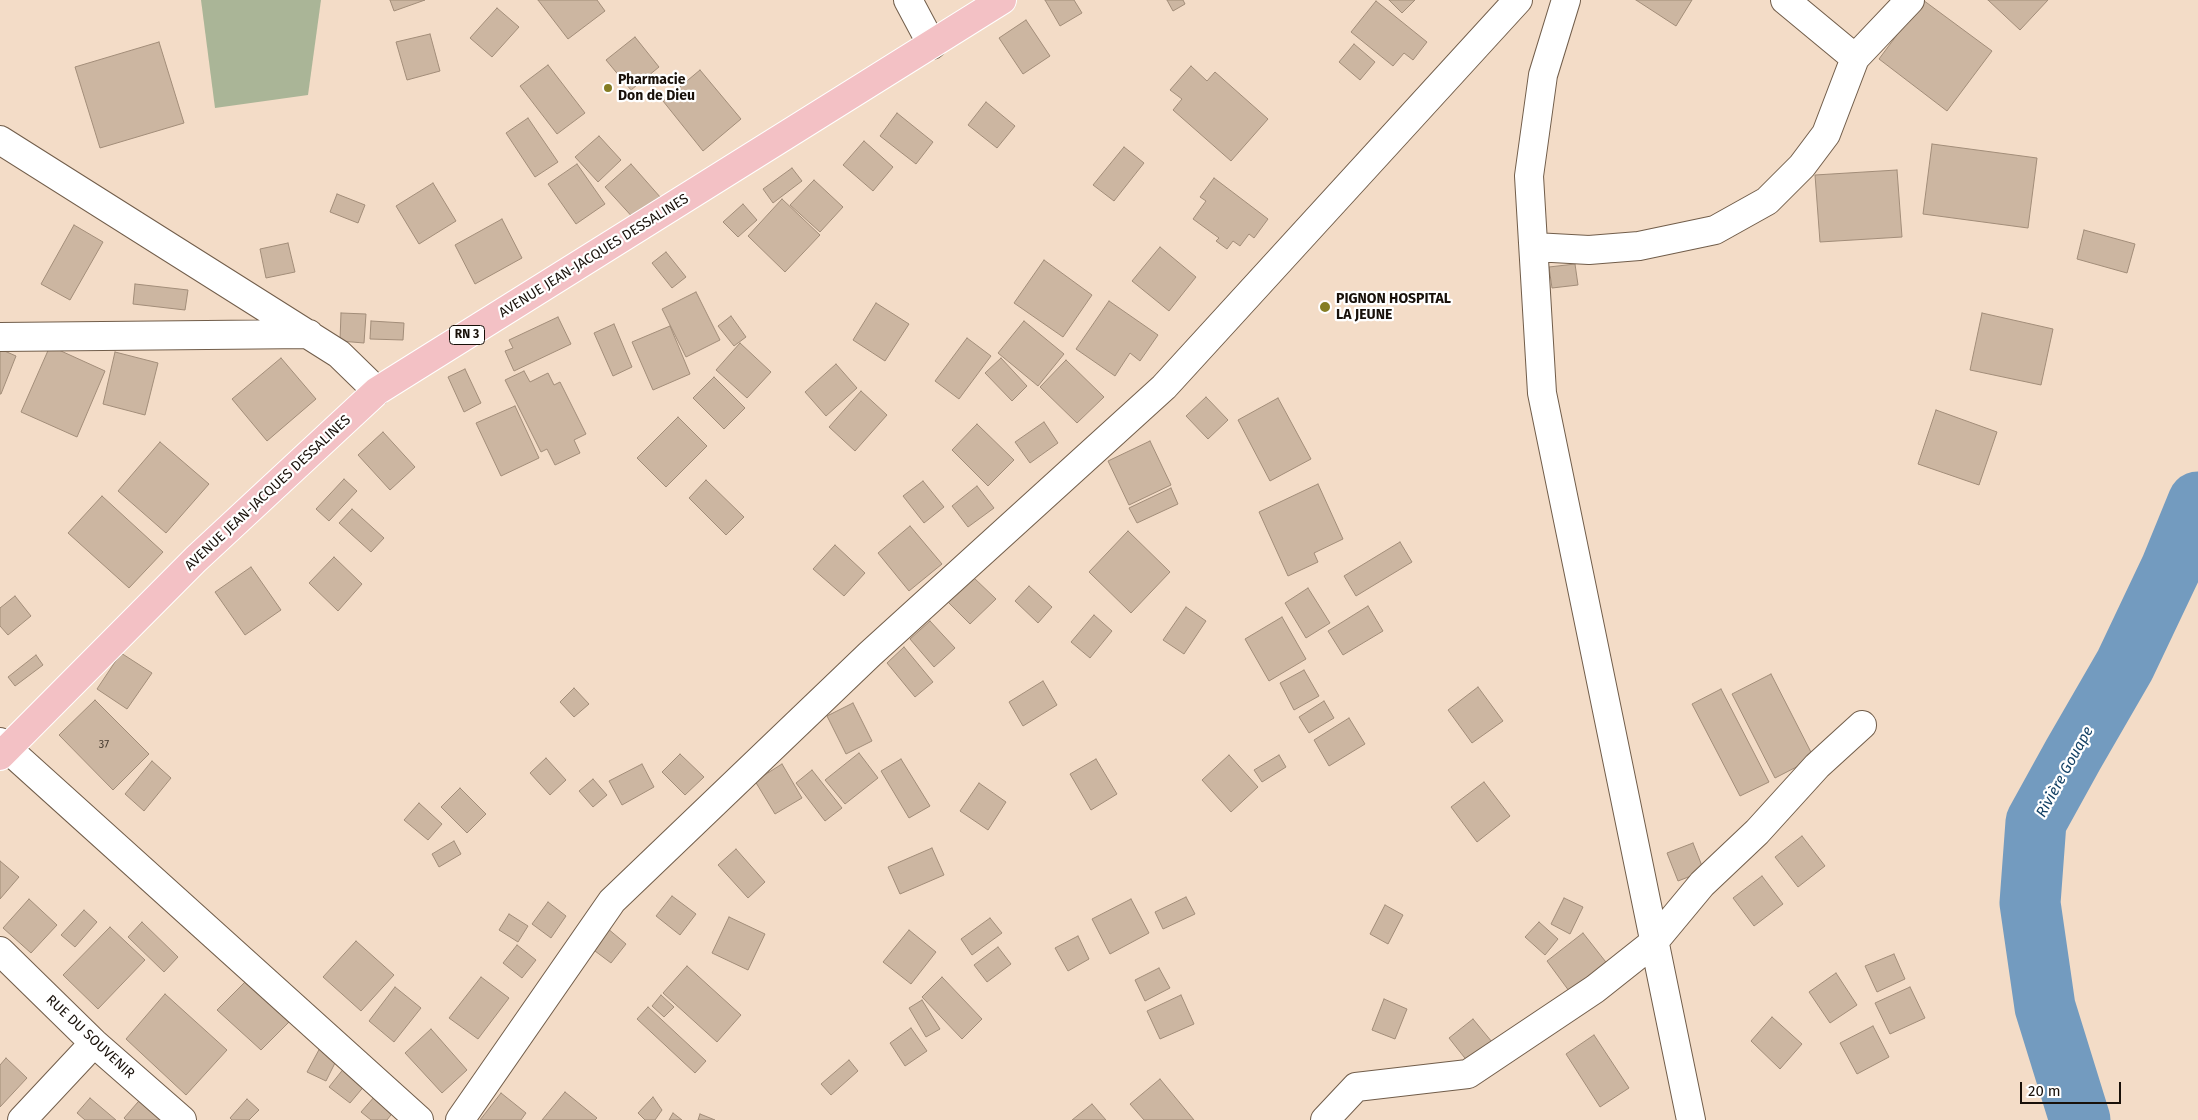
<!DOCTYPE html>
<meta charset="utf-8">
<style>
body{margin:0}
#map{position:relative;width:2198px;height:1120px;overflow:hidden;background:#f3dcc7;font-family:"Fira Sans",sans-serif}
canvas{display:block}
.scale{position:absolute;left:2020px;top:1082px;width:101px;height:22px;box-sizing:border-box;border:2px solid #181009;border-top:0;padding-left:6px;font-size:15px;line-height:18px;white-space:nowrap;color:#181009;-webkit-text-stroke:4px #fff;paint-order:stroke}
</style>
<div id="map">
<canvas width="2198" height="1120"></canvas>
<div class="scale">20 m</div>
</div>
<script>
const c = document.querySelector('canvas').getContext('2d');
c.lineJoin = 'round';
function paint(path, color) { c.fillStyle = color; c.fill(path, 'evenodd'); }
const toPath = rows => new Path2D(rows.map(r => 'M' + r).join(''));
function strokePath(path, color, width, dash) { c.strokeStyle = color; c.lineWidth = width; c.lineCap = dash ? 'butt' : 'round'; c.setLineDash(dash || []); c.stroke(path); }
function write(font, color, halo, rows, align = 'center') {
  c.font = font + ' "Fira Sans",sans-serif'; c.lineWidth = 4.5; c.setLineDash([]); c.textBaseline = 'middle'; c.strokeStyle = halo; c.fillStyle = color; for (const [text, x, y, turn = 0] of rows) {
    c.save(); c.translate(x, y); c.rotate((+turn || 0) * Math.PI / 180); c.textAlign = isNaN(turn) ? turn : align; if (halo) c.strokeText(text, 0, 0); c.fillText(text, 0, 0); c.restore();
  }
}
paint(toPath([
 [201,0,321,0,308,95,215,108]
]), '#aab597');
strokePath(toPath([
 [2080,1120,2045,1007,2030,903,2036,822,2073,755,2125,665,2171,568,2198,502]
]), '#739bbf', 61);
const building = toPath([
 [390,0,425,0,394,11,390,0],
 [538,0,597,0,605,11,568,39,538,0],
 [1045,0,1074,0,1082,13,1060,26,1045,0],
 [1167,0,1183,0,1185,4,1173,11,1167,0],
 [1389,0,1415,0,1402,13,1389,0],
 [1636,0,1692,0,1676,26,1636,0],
 [1923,0,1992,51,1947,111,1879,59,1923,0],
 [1988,0,2048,0,2020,30,1988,0],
 [1376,1,1427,42,1413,60,1404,53,1393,66,1351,32,1376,1],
 [497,8,519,27,492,57,470,38,497,8],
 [1026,20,1050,56,1023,74,999,38,1026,20],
 [430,34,440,71,407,80,396,42,430,34],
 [635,37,659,67,631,90,606,60,635,37],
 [159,42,184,123,100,148,75,67,159,42],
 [1354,44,1375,62,1360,80,1339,62,1354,44],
 [548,65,585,113,557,134,520,86,548,65],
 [1191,66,1207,81,1215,72,1268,119,1231,161,1173,110,1182,99,1170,90,1191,66],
 [700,70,741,119,703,151,663,101,700,70],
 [986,102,1015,126,997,148,968,125,986,102],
 [897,113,933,142,916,164,880,136,897,113],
 [528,118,558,162,535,177,506,133,528,118],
 [599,136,621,160,598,182,575,157,599,136],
 [864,141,893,167,873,191,843,165,864,141],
 [1932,144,2037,158,2028,228,1923,214,1932,144],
 [1124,147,1144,163,1114,201,1093,185,1124,147],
 [577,164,605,204,576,224,548,184,577,164],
 [631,164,661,198,636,221,605,187,631,164],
 [792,168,802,181,773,203,763,189,792,168],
 [1897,170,1902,237,1820,242,1815,175,1897,170],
 [1214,178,1268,219,1254,238,1249,234,1240,246,1233,241,1227,249,1216,241,1219,238,1193,219,1206,201,1200,197,1214,178],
 [814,180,843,207,820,232,790,205,814,180],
 [433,183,456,221,419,244,396,206,433,183],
 [337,194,365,205,358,223,330,212,337,194],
 [782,199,820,235,785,272,748,236,782,199],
 [743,204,757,220,738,237,723,222,743,204],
 [502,219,522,258,475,284,455,245,502,219],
 [74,225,103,242,70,300,41,284,74,225],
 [2084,230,2135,244,2127,273,2077,259,2084,230],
 [288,243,295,272,266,278,260,249,288,243],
 [1160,247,1196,277,1169,311,1132,281,1160,247],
 [666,252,686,277,672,288,652,263,666,252],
 [1044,260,1092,295,1063,337,1014,303,1044,260],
 [1575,264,1578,285,1552,288,1549,267,1575,264],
 [135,284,188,290,185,310,133,304,135,284],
 [696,292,720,340,686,357,662,309,696,292],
 [1109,301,1158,335,1140,361,1130,353,1115,376,1076,349,1109,301],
 [876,303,909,324,885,361,853,340,876,303],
 [341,313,366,314,364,343,340,341,341,313],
 [1982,313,2053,329,2041,385,1970,370,1982,313],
 [731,316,746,337,734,346,718,326,731,316],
 [558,317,571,344,514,371,505,351,513,348,509,340,558,317],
 [371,321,404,323,403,340,370,339,371,321],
 [1024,321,1064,354,1038,386,998,353,1024,321],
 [614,324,632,367,613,376,594,333,614,324],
 [670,326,690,374,653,390,632,342,670,326],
 [967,338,991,356,959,399,935,381,967,338],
 [740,343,771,372,747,398,716,370,740,343],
 [50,346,105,371,77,437,21,412,50,346],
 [0,349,16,356,1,394,0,394,0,349],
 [115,352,158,363,145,415,103,404,115,352],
 [281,358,316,399,267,441,232,399,281,358],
 [1001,358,1027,386,1012,401,985,373,1001,358],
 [1066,360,1104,397,1077,423,1040,387,1066,360],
 [836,364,857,388,826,416,805,392,836,364],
 [465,369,481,403,464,412,448,377,465,369],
 [524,371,530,382,548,373,554,385,560,382,586,434,574,440,580,453,555,465,547,449,541,452,505,380,524,371],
 [714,377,745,408,724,429,693,398,714,377],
 [861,391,887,415,855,451,829,427,861,391],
 [1206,397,1228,420,1208,439,1186,416,1206,397],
 [1278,398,1311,459,1270,481,1238,420,1278,398],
 [515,406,539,458,501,476,476,423,515,406],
 [1936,410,1997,432,1979,485,1918,464,1936,410],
 [678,417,707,446,666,487,637,458,678,417],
 [1044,422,1058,443,1030,463,1015,442,1044,422],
 [977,424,1014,460,988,486,952,450,977,424],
 [383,432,415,467,390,490,358,455,383,432],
 [1150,441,1171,485,1129,505,1108,461,1150,441],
 [160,442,209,484,166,533,118,491,160,442],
 [344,479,357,491,329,521,316,509,344,479],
 [706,480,744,517,726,535,689,498,706,480],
 [923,481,944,507,924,523,903,496,923,481],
 [1318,484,1343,539,1314,553,1318,562,1288,576,1259,512,1318,484],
 [977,486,994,508,968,527,952,506,977,486],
 [1171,488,1178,504,1137,523,1129,508,1171,488],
 [102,496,163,552,129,588,68,533,102,496],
 [352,509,384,538,371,552,339,523,352,509],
 [910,526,942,564,909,591,878,553,910,526],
 [1128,531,1170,572,1131,613,1089,572,1128,531],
 [1400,542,1412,562,1356,596,1344,576,1400,542],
 [835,545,865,573,844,596,813,569,835,545],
 [334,557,362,584,338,611,309,583,334,557],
 [251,567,281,610,245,635,215,592,251,567],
 [973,577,996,599,970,624,948,602,973,577],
 [1029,586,1052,607,1038,623,1015,601,1029,586],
 [1308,588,1330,623,1306,638,1285,603,1308,588],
 [15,596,31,616,8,635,0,626,0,608,15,596],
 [1368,606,1383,631,1343,655,1328,631,1368,606],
 [1186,607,1206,621,1184,654,1163,640,1186,607],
 [1094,615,1112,631,1090,658,1071,642,1094,615],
 [1282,617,1306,659,1269,681,1245,639,1282,617],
 [930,621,955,648,934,667,910,639,930,621],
 [904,647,933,682,915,697,887,663,904,647],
 [121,653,152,673,127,709,97,689,121,653],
 [36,655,43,665,15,686,8,677,36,655],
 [1304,670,1319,696,1294,710,1280,683,1304,670],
 [1771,674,1814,758,1775,778,1732,694,1771,674],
 [1043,681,1057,705,1023,726,1009,702,1043,681],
 [1478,687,1503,721,1472,743,1448,710,1478,687],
 [574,688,589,704,574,717,560,702,574,688],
 [1721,689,1769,782,1740,796,1692,704,1721,689],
 [95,700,149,754,113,790,59,735,95,700],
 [1324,701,1334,718,1309,733,1299,717,1324,701],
 [853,703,872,741,846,754,827,716,853,703],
 [1349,718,1365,744,1329,766,1314,740,1349,718],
 [859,753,878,778,845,804,825,780,859,753],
 [680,754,704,777,685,795,662,772,680,754],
 [1229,755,1258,787,1231,812,1202,780,1229,755],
 [1279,755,1286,767,1262,782,1254,770,1279,755],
 [546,758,566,780,550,795,530,773,546,758],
 [901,759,930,806,909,818,881,771,901,759],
 [1096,759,1117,794,1091,810,1070,774,1096,759],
 [152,761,171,778,144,811,125,794,152,761],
 [642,764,654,787,622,805,609,781,642,764],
 [782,764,802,798,775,814,755,781,782,764],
 [812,770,842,808,825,821,796,783,812,770],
 [593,779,607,795,593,807,579,791,593,779],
 [1484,782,1510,816,1477,842,1451,807,1484,782],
 [979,783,1006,802,988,830,960,811,979,783],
 [460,788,486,814,467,833,441,807,460,788],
 [419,803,442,824,428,840,404,820,419,803],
 [1802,836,1825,866,1798,887,1775,857,1802,836],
 [454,841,461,854,439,867,432,854,454,841],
 [1693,843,1704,871,1678,881,1667,853,1693,843],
 [932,848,944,875,900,894,888,867,932,848],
 [736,849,765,882,748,898,718,865,736,849],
 [0,861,19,877,0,899,0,861],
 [1762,876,1783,904,1754,926,1733,898,1762,876],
 [672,896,696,914,680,935,656,916,672,896],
 [1186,897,1195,914,1163,929,1155,912,1186,897],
 [1564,898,1583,907,1570,934,1551,924,1564,898],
 [29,899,57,925,31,953,3,928,29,899],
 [1131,899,1149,933,1110,954,1092,919,1131,899],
 [548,902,566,916,551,938,532,924,548,902],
 [1385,905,1403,915,1388,944,1370,934,1385,905],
 [84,910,97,922,75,947,61,935,84,910],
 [509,914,528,926,518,942,499,930,509,914],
 [729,917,765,934,748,970,712,953,729,917],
 [990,918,1002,933,972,955,961,939,990,918],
 [142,922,178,957,164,972,128,937,142,922],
 [1539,922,1558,939,1545,955,1525,937,1539,922],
 [110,927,145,960,98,1009,63,975,110,927],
 [607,928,626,944,611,963,591,948,607,928],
 [909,930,936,952,911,984,883,962,909,930],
 [1583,933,1609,966,1572,995,1547,961,1583,933],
 [1078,936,1089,959,1068,971,1055,948,1078,936],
 [356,941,394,975,361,1011,323,977,356,941],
 [517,945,536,960,522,978,503,963,517,945],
 [998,947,1011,964,987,982,974,965,998,947],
 [1894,954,1905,979,1877,992,1865,966,1894,954],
 [687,966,741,1015,717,1042,663,993,687,966],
 [1159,968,1170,988,1145,1001,1135,980,1159,968],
 [254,973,298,1013,261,1050,217,1010,254,973],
 [1836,973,1857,1005,1830,1023,1809,992,1836,973],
 [481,977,509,998,478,1039,449,1018,481,977],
 [942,977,982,1019,962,1039,922,997,942,977],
 [395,987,421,1008,394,1042,369,1021,395,987],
 [1910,987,1925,1018,1890,1034,1875,1003,1910,987],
 [165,994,227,1050,186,1095,126,1039,165,994],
 [661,995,674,1007,664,1017,652,1006,661,995],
 [1181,995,1194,1024,1160,1039,1147,1011,1181,995],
 [1384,999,1407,1009,1395,1039,1372,1030,1384,999],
 [922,1000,940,1029,926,1037,909,1008,922,1000],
 [648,1007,706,1061,695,1073,637,1019,648,1007],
 [1772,1017,1802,1044,1780,1069,1751,1041,1772,1017],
 [1473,1019,1492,1042,1468,1062,1449,1038,1473,1019],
 [1873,1026,1889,1057,1857,1074,1840,1043,1873,1026],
 [911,1028,927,1051,905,1066,890,1043,911,1028],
 [431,1029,467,1070,442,1093,405,1053,431,1029],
 [1594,1035,1629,1088,1600,1107,1566,1054,1594,1035],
 [321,1046,339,1055,326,1081,307,1072,321,1046],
 [6,1058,27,1078,0,1107,0,1065,6,1058],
 [849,1060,858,1071,831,1095,821,1084,849,1060],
 [345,1067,366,1084,350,1103,329,1087,345,1067],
 [1160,1079,1194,1120,1144,1120,1130,1104,1160,1079],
 [565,1092,597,1118,595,1120,542,1120,565,1092],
 [501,1093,526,1113,521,1120,480,1120,501,1093],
 [145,1094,170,1120,126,1120,124,1118,145,1094],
 [375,1096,394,1111,387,1120,371,1120,361,1112,375,1096],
 [653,1097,662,1110,655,1120,645,1120,638,1113,653,1097],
 [90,1098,116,1120,85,1120,77,1113,90,1098],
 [247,1099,259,1110,249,1120,232,1120,230,1118,247,1099],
 [1092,1104,1106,1120,1072,1120,1092,1104],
 [673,1113,682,1120,669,1120,673,1113],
 [700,1114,715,1120,698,1120,700,1114]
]);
paint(building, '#ccb6a1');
strokePath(building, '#a28d79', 1);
const street = toPath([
 [908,0,932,45],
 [1566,0,1543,75,1529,176,1542,393,1691,1120],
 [1855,58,1910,0],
 [0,140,339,354,377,391],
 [1534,247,1589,250,1639,246,1715,230,1767,201,1802,166,1826,134,1855,58,1785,0],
 [0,337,309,334],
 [0,742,419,1120],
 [0,951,94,1043,182,1120],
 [22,1120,94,1043],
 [460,1120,612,901,870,654,1164,387,1518,0],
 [1325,1120,1356,1087,1468,1074,1595,989,1653,943,1702,884,1757,832,1817,766,1862,725]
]);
const primary = toPath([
 [0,756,196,559,377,391,1002,0]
]);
strokePath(street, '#715d4a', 30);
strokePath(primary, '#fff', 30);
strokePath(street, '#fff', 28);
strokePath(primary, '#f3c1c5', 28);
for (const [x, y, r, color] of [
 [608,88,5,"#847d24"],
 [1325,307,6,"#847d24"]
]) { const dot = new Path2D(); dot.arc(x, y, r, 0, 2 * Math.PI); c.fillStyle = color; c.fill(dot); strokePath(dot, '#fff', 2); }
write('11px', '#453a2f', null, [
 ["37",104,745]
]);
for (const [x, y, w] of [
 [467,335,35]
]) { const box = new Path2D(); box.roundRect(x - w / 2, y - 9.5, w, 19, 4); c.fillStyle = '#fff'; c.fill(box); strokePath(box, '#181009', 1); }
write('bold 12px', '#181009', null, [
 ["RN 3",467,335]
]);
write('bold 14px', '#181009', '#fff', [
 ["Pharmacie",618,80],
 ["Don de Dieu",618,96],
 ["PIGNON HOSPITAL",1336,299],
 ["LA JEUNE",1336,315]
], 'left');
write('14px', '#181009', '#fff', [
 ["AVENUE JEAN-JACQUES DESSALINES",594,256,-32],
 ["AVENUE JEAN-JACQUES DESSALINES",268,493,-43],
 ["RUE DU SOUVENIR",90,1037,43]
]);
write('italic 15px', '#134165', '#fff', [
 ["Rivière Gouape",2065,772,-61]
]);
</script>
